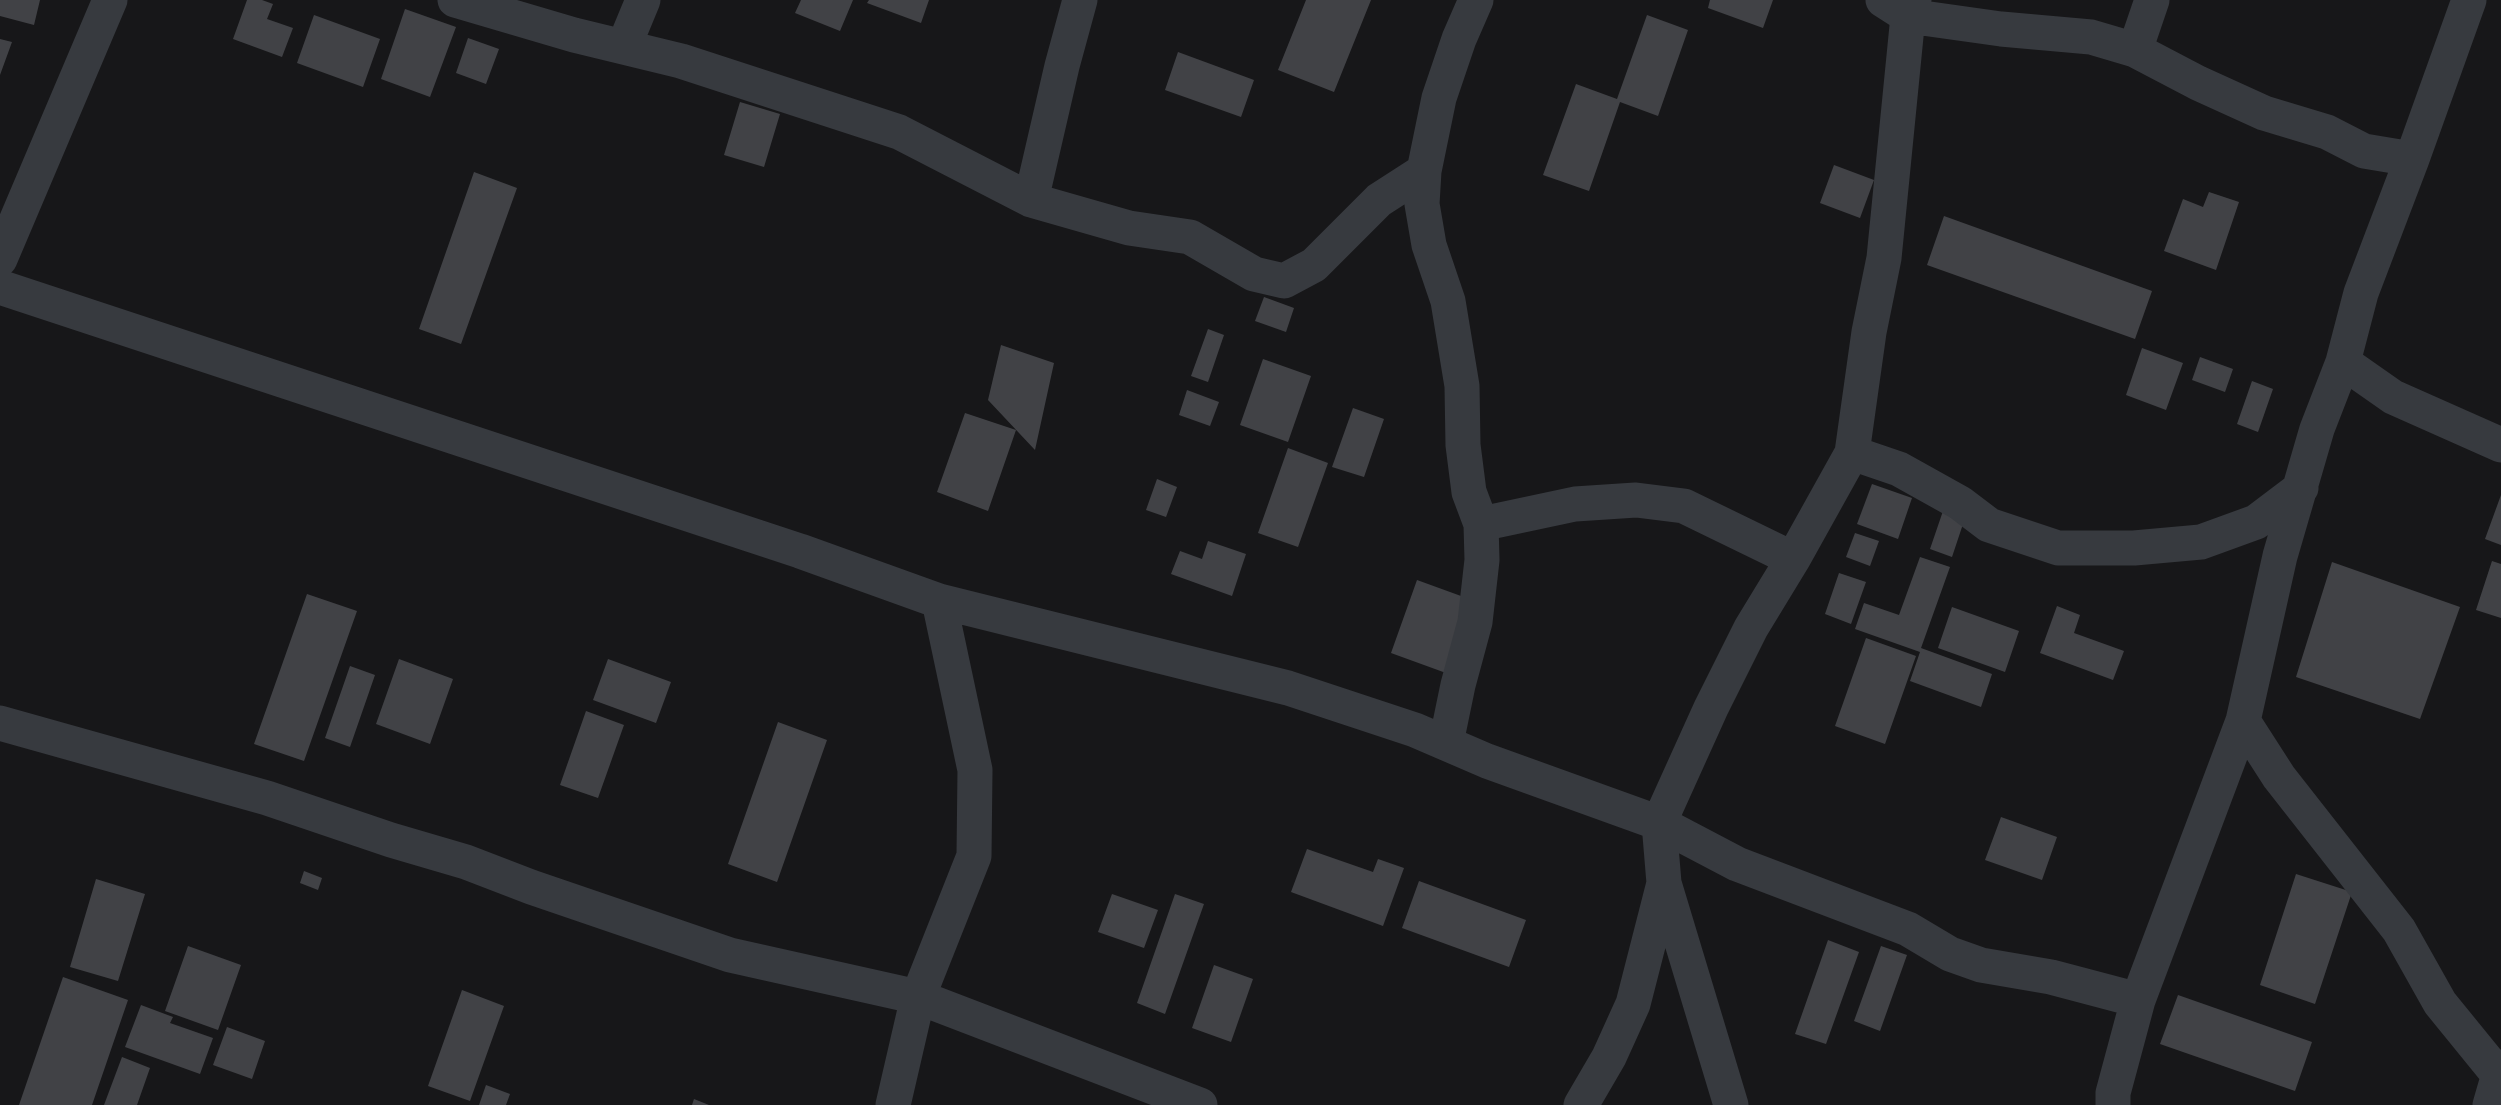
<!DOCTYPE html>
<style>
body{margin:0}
canvas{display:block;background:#171719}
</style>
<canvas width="2501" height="1105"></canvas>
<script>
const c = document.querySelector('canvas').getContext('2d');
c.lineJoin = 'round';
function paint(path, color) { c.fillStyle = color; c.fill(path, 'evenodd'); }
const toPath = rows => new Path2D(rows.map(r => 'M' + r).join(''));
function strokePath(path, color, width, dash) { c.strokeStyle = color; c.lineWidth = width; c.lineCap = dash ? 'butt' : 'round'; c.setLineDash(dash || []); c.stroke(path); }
paint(toPath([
 [0,0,40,0,34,25,0,16],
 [247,0,262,0,273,4,267,19,293,28,282,57,233,39],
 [801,0,853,0,840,31,795,13],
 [869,0,929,0,921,23,867,3],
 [1306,0,1371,0,1334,92,1278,70],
 [1710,0,1773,0,1763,28,1708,8],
 [405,9,456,27,430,97,381,79],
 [314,15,380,39,363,87,297,63],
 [1647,15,1688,30,1658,116,1620,102,1589,191,1543,175,1576,84,1617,99],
 [468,38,499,49,486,84,456,73],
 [0,39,12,42,0,75],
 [1178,52,1254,80,1241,117,1165,90],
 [740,102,780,114,764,167,724,155],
 [1834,165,1874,180,1860,218,1820,203],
 [474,172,517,188,461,344,419,329],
 [2209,192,2239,202,2216,270,2164,251,2183,199,2203,207],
 [1944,216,2152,291,2135,339,1927,265],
 [1264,297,1294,308,1286,332,1255,321],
 [1208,329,1224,335,1208,382,1191,376],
 [1001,345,1054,363,1035,450,988,400],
 [2142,348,2183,363,2166,410,2126,395],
 [2200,357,2233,369,2225,392,2192,380],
 [1263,359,1311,376,1288,442,1240,425],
 [2252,381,2273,389,2258,432,2237,424],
 [1187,390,1219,402,1210,426,1179,415],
 [1353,408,1384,419,1364,477,1332,467],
 [965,413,1016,430,988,511,937,492],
 [1288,448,1328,463,1298,547,1258,533],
 [1157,479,1177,487,1166,517,1146,510],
 [1872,484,1912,498,1898,539,1857,524],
 [2501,495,2501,545,2485,539],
 [1943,511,1965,518,1952,557,1930,549],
 [1855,533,1879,541,1870,566,1846,557],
 [1208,541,1246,554,1232,596,1171,574,1180,551,1202,559],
 [1920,557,1950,567,1921,648,1992,674,1981,707,1910,681,1920,652,1855,629,1864,603,1899,615],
 [2492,561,2501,564,2501,618,2476,610],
 [2332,562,2460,607,2420,719,2296,677],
 [1839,573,1866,582,1851,624,1825,614],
 [1417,580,1472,600,1446,673,1391,653],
 [307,594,357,611,304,761,254,744],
 [2057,606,2080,615,2074,633,2124,651,2113,680,2040,653],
 [1952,607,2019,631,2005,672,1938,648],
 [1866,638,1916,656,1885,744,1835,726],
 [399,659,453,679,430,744,376,724],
 [608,659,671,682,656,723,593,700],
 [350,666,375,675,350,747,325,738],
 [586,711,624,725,598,798,560,785],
 [778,722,827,740,777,882,728,864],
 [2001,817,2057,837,2042,880,1985,860],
 [1307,849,1373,872,1378,859,1404,868,1383,926,1291,892],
 [304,871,322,878,318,890,300,883],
 [2296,874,2352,892,2315,1004,2260,985],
 [96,879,145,894,118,981,70,967],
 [1419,881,1526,920,1509,967,1402,928],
 [1112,894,1158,910,1144,948,1098,932],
 [1175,894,1204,904,1165,1014,1137,1003],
 [1828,940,1859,952,1826,1044,1795,1034],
 [188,946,241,965,218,1030,165,1011],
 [1881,946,1907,955,1880,1031,1854,1021],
 [1214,965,1253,979,1231,1042,1192,1028],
 [63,977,128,1000,92,1105,19,1105],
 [462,990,504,1006,470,1101,428,1086],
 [2178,995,2312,1042,2295,1091,2160,1044],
 [141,1005,173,1017,170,1023,213,1038,200,1074,125,1047],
 [227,1027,265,1041,252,1079,213,1065],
 [122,1057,150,1068,137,1105,104,1105],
 [486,1085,510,1094,506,1105,479,1105],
 [694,1099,709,1105,692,1105]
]), '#414246');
strokePath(toPath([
 [455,0,574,35,681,61,899,132,1031,200,1129,228,1190,237,1254,274,1284,281,1314,265,1379,200,1424,171],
 [1883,0,1908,16,2001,29,2091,37,2135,50,2198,83,2264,113,2327,132,2364,151,2412,159],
 [624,46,643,0],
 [2135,50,2152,0],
 [1031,200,1062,66,1080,0],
 [0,259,110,0],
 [0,287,800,551,939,601,1288,688,1415,730,1487,761,1659,823,1737,864,1908,929,1950,954,1981,965,2051,977,2138,1000],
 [2343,362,2393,397,2501,445],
 [1852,453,1899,469,1960,503,1989,525,2058,548,2134,548,2201,542,2256,522,2301,488],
 [1481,524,1575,504,1636,500,1684,506,1793,559],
 [2243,721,2279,777,2399,930,2440,1003,2501,1078],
 [0,723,267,798,391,840,466,862,531,887,730,955,918,997,1200,1105],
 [1446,743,1458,685,1475,622,1482,560,1481,524,1469,492,1463,445,1462,386,1448,301,1429,245,1422,204,1424,171,1439,98,1459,39,1476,0],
 [893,1105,918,997,974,856,975,770,939,601],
 [1581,1105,1609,1057,1633,1004,1664,883],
 [1731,1105,1664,883,1659,823,1711,708,1751,628,1793,559,1852,453,1869,332,1884,258,1908,16,1914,0],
 [2113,1105,2113,1093,2138,1000,2243,721,2280,556,2317,429,2343,362,2361,293,2412,159,2469,0],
 [2490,1105,2501,1067]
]), '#373a3f', 35);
</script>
